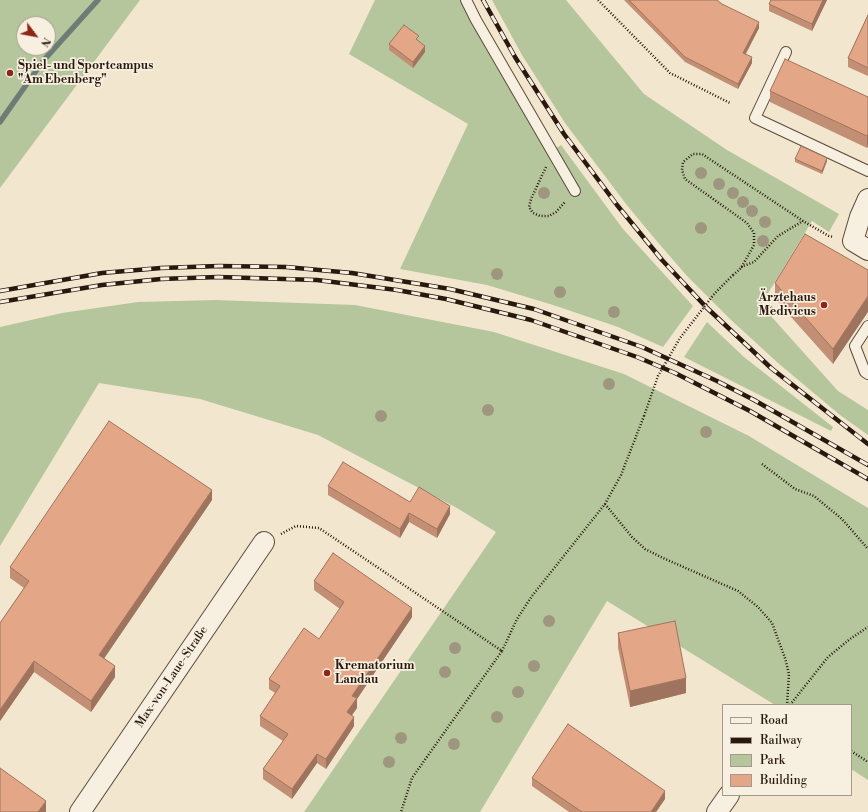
<!DOCTYPE html>
<meta charset="utf-8">
<style>
body{margin:0}
#map{position:relative;width:868px;height:812px;overflow:hidden;background:#f3e6ce;font-family:"Libre Bodoni",serif}
canvas{display:block}
.legend{position:absolute;left:722px;top:704px;width:130px;height:92px;box-sizing:border-box;background:#f7efdf;border:1px solid #a4998b;margin:0;padding:5px 7px;list-style:none;font-size:12px;color:#28180d}
.legend li{display:flex;align-items:center;gap:8px;height:20px}
.legend b{width:20px;border:1px solid #a4998b}
.north{position:absolute;left:16px;top:16px;width:40px;height:40px;box-sizing:border-box;background:#f7efdf;border:1px solid #a4998b;border-radius:50%;rotate:122deg;font-size:11px;font-weight:700;line-height:16px;text-align:center;color:#28180d}
.north::after{content:'';display:block;margin:auto;width:14px;height:18px;background:#8f2418;clip-path:polygon(50% 0,100% 100%,50% 72%,0 100%)}
</style>
<div id="map">
<canvas width="868" height="812"></canvas>
<ul class="legend">
<li><b style="height:5px;background:#f7efdf"></b>Road</li>
<li><b style="height:5px;background:#28180d"></b>Railway</li>
<li><b style="height:11px;background:#b5c69d"></b>Park</li>
<li><b style="height:11px;background:#e3a687"></b>Building</li>
</ul>
<div class="north">N</div>
</div>
<script>
const c = document.querySelector('canvas').getContext('2d');
c.lineJoin = 'round';
function paint(path, color) { c.fillStyle = color; c.fill(path, 'evenodd'); }
const toPath = rows => new Path2D(rows.map(r => 'M' + r).join(''));
function strokePath(path, color, width, dash) { c.strokeStyle = color; c.lineWidth = width; c.lineCap = dash ? 'butt' : 'round'; c.setLineDash(dash || []); c.stroke(path); }
function write(font, color, halo, rows, align = 'center') {
  c.font = font + ' "Libre Bodoni",serif'; c.lineWidth = 3.5; c.setLineDash([]); c.textBaseline = 'middle'; c.strokeStyle = halo; c.fillStyle = color; for (const [text, x, y, turn = 0] of rows) {
    c.save(); c.translate(x, y); c.rotate((+turn || 0) * Math.PI / 180); c.textAlign = isNaN(turn) ? turn : align; if (halo) c.strokeText(text, 0, 0); c.fillText(text, 0, 0); c.restore();
  }
}
paint(toPath([
 [0,0,140,0,0,188],
 [24,24,48,24,48,48,24,48],
 [375,0,463,0,550,152,561,145,623,229,693,306,663,347,618,327,553,305,487,285,400,269,468,124,349,54],
 [492,0,566,0,644,94,727,150,839,214,829,232,812,221,761,305,838,391,868,410,868,435,840,415,778,363,730,319,687,276,655,239,626,204,565,123,522,55],
 [215,300,355,305,494,332,624,374,749,436,868,508,868,780,851,769,851,705,775,705,607,601,480,812,304,812,496,532,457,508,318,435,200,399,99,383,0,546,0,327,62,313,138,302],
 [707,322,744,357,833,427,831,431,684,357]
]), '#b5c69d');
strokePath(toPath([
 [0,122,43,61,98,0]
]), '#6d7c74', 5.5);
const lane = toPath([
 [466,0,476,20,575,191],
 [786,52,755,118,868,171],
 [868,326,855,346,865,372,868,374]
]);
const street = toPath([
 [868,199,860,217,853,241,868,250],
 [80,812,264,542],
 [717,812,729,795]
]);
strokePath(lane, '#5b4c3d', 12);
strokePath(street, '#5b4c3d', 22);
strokePath(toPath([
 [598,0,670,73,730,103],
 [546,167,531,199,529,207,533,213,540,216,549,216,556,212,565,202],
 [741,267,754,262,778,236,803,221],
 [733,275,741,268,754,245,754,233,747,223,685,179,682,170,683,162,693,154,702,154,803,221,829,236,834,237],
 [762,464,795,489,814,496,842,519,868,549],
 [605,504,632,537,645,549,663,558,738,591,758,607,772,623,785,658,789,674,787,705],
 [281,534,296,526,319,528,502,651,412,778,401,812],
 [502,651,517,619,532,596,605,504,621,475,644,416],
 [790,705,828,657,850,639,868,627],
 [851,751,868,762]
]), '#28180d', 2.5, [1, 2]);
strokePath(lane, '#f7efdf', 10);
strokePath(street, '#f7efdf', 20);
const rail = toPath([
 [483,0,515,57,564,134,617,205,662,260,706,307,771,368,868,444],
 [0,291,102,273,161,268,219,266,286,267,352,273,450,289,534,309,642,347,717,381,754,400,868,465],
 [0,302,102,285,161,279,218,277,317,280,397,290,446,299,531,320,637,357,675,373,750,411,868,479]
]);
strokePath(rail, '#28180d', 4.5);
strokePath(rail, '#f7efdf', 3, [9]);
strokePath(toPath([
 [644,416,658,376,680,338,715,293,733,275]
]), '#28180d', 2.5, [1, 2]);
c.fillStyle = '#9e967f';
for (const [x, y] of [
 [701,173],
 [719,184],
 [544,193],
 [733,193],
 [743,202],
 [752,211],
 [765,222],
 [701,228],
 [763,241],
 [497,274],
 [560,292],
 [768,311],
 [614,312],
 [609,384],
 [488,410],
 [381,416],
 [706,432],
 [549,621],
 [455,648],
 [534,666],
 [445,672],
 [518,692],
 [497,717],
 [401,738],
 [454,744],
 [389,762]
]) { c.beginPath(); c.arc(x, y, 6, 0, 2 * Math.PI); c.fill(); }
paint(toPath([
 [624,0,717,0,722,4,759,28,746,54,752,63,738,89,685,62],
 [771,0,827,0,812,31,769,11,769,4],
 [868,15,868,76,848,67,848,58],
 [419,41,425,52,413,68,389,50,389,44],
 [770,91,868,97,868,146,867,148,770,102],
 [795,159,827,161,822,174,795,162],
 [868,270,833,364,775,299,775,283],
 [328,486,410,502,450,514,437,538,409,522,400,538,328,495],
 [212,500,104,658,115,677,91,712,34,672,0,721,0,623,24,588,10,578,10,567],
 [314,581,412,617,357,699,357,708,352,715,354,726,326,769,317,763,292,799,263,779,263,769,283,741,260,726,260,716,275,693,269,689,269,679,319,639,340,609,314,590],
 [618,633,686,693,630,707,618,648],
 [532,778,665,799,656,812,569,812,532,786]
]), '#c38f74');
paint(toPath([
 [823,0,827,0,812,31,812,24],
 [759,22,759,28,743,58,743,53],
 [425,46,425,52,413,68,413,62],
 [752,57,752,63,738,89,738,84],
 [868,134,868,146,867,148,867,136],
 [827,158,827,161,822,174,822,171],
 [868,296,868,312,833,364,833,349],
 [212,490,212,500,99,666,99,655],
 [450,506,450,514,437,538,437,529],
 [409,513,409,522,400,538,400,529],
 [412,608,412,617,357,699,357,708,347,722,347,712,352,696],
 [34,661,34,672,0,721,0,710],
 [115,666,115,677,91,712,91,701],
 [686,678,686,693,630,707,630,691],
 [354,717,354,726,326,769,326,759],
 [317,754,317,763,292,799,292,789],
 [665,791,665,799,656,812,651,812],
 [46,801,46,812,38,812]
]), '#9f745e');
const building = toPath([
 [629,0,717,0,722,4,759,22,743,53,752,57,738,84,685,57,629,0],
 [771,0,823,0,812,24,769,4,771,0],
 [868,15,868,68,848,58,868,15],
 [404,25,419,36,416,39,425,46,413,62,389,44,404,25],
 [785,59,868,97,868,134,867,136,770,91,785,59],
 [801,146,827,158,822,171,795,159,801,146],
 [805,234,868,270,868,296,833,349,775,283,805,234],
 [109,421,212,490,99,655,115,666,91,701,34,661,0,710,0,623,29,581,10,567,109,421],
 [343,462,410,502,419,487,450,506,437,529,409,513,400,529,328,486,343,462],
 [333,553,412,608,352,696,357,698,347,712,354,717,326,759,317,754,292,789,263,769,288,734,260,716,280,686,269,679,304,628,319,639,344,602,314,581,333,553],
 [675,621,686,678,630,691,618,633,675,621],
 [568,724,665,791,651,812,582,812,532,778,568,724],
 [0,768,46,801,38,812,0,812,0,768]
]);
paint(building, '#e3a687');
strokePath(building, '#9f745e', 1);
for (const [x, y, r, color] of [
 [10,73,4,"#8f2418"],
 [824,305,4,"#8f2418"],
 [327,673,4,"#8f2418"]
]) { const dot = new Path2D(); dot.arc(x, y, r, 0, 2 * Math.PI); c.fillStyle = color; c.fill(dot); strokePath(dot, '#f7efdf', 1.5); }
write('bold 12px', '#28180d', '#f7efdf', [
 ["Spiel- und Sportcampus",18,66],
 ["\"Am Ebenberg\"",18,80],
 ["Ärztehaus",816,298,"right"],
 ["Medivicus",816,312,"right"],
 ["Krematorium",335,666],
 ["Landau",335,680]
], 'left');
write('12px', '#28180d', '#f7efdf', [
 ["Max-von-Laue-Straße",172,677,-56]
]);
</script>
